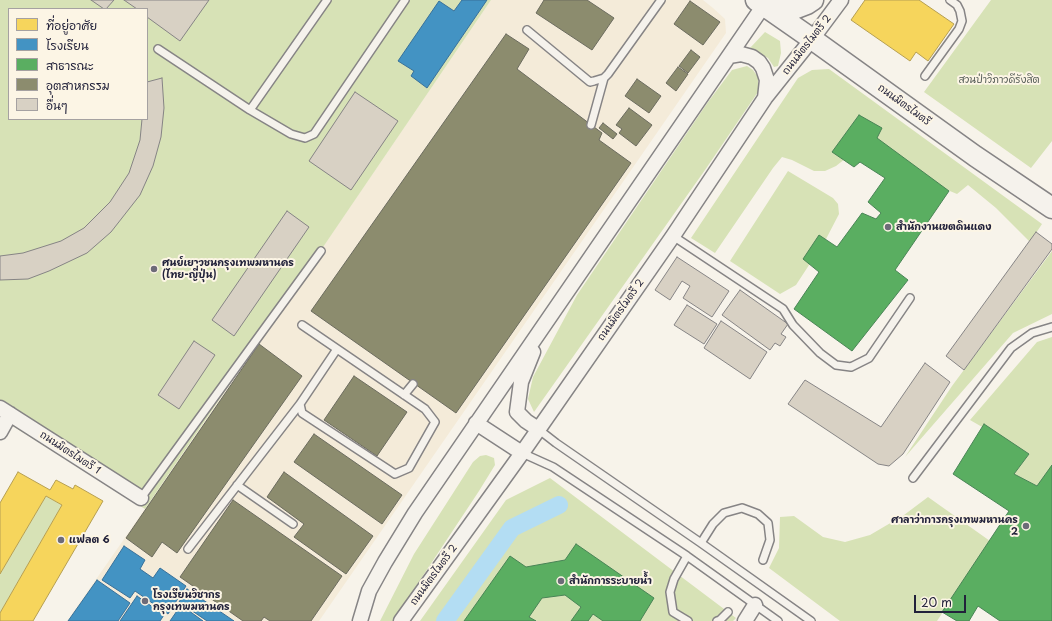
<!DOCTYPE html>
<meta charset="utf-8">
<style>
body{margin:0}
#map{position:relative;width:1052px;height:621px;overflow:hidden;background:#f7f3ea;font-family:"Playpen Sans","Playpen Sans Thai",sans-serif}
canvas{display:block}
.legend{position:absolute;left:8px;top:8px;width:140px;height:112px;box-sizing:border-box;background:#fcf5e5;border:1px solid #a5a1a1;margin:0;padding:5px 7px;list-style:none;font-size:12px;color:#22223b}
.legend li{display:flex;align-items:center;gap:8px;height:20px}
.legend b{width:20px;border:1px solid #a5a1a1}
.scale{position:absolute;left:914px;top:595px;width:52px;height:18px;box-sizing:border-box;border:2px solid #22223b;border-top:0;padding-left:5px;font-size:12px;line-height:14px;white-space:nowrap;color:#22223b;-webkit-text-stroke:3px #fcf5e5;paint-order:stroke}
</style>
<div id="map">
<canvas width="1052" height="621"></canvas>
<ul class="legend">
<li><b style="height:11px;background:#f6d55c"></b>ที่อยู่อาศัย</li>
<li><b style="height:11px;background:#4393c3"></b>โรงเรียน</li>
<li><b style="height:11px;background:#5aae61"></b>สาธารณะ</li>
<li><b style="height:11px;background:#8c8c6e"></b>อุตสาหกรรม</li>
<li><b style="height:11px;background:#d8d1c4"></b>อื่นๆ</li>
</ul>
<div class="scale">20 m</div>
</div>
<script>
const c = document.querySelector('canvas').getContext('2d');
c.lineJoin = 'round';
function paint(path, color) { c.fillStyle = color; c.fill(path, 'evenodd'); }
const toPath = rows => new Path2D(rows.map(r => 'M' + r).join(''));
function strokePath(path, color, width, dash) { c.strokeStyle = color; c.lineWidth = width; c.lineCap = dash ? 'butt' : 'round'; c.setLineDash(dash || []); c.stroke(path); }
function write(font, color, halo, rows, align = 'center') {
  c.font = font + ' "Playpen Sans","Playpen Sans Thai",sans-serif'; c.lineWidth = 4; c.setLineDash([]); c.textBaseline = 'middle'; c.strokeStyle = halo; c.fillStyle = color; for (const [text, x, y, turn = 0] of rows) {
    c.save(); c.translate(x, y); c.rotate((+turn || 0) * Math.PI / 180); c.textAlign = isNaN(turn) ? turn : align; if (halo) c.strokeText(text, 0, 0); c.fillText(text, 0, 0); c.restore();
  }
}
paint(toPath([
 [491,0,703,0,713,8,725,19,726,33,319,621,67,621,122,542]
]), '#f4ebd9');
paint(toPath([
 [0,0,491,0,145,509,0,418],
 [9,9,147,9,147,119,9,119],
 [991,0,1052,0,1052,141,1031,168,924,92],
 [765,32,780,41,781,53,778,66,774,67,768,58,750,48],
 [747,66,753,70,758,77,758,92,705,170,534,412,528,399,533,377,577,295,708,102,732,70],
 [829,69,1042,224,1030,242,996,208,968,185,957,194,855,151,836,166,825,171,814,171,792,160,782,157,773,168,715,253,691,238,798,78,812,70],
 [788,171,833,198,838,204,839,214,826,239,796,285,780,294,730,261],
 [1052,251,1052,314,1013,333,905,457,952,386],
 [1052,337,1052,621,1037,486,1014,474,1029,454,970,420,1037,342],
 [486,455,494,458,495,465,479,491,393,621,380,621,414,554,473,462,480,456],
 [550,478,736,618,733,621,420,621,506,500],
 [46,496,62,505,0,613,0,574],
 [928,497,990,541,937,621,840,621,769,568,779,548,780,517,794,516,823,537,845,542,870,535,904,515]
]), '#d7e2b6');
const homes = toPath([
 [865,0,919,0,954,24,928,61,916,52,910,61,851,20,865,0],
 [18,472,50,490,56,480,73,489,75,485,103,501,33,621,0,621,0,613,62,505,46,496,0,574,0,503,18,472]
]);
paint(homes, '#f6d55c');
strokePath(homes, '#b69f52', 1);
const schools = toPath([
 [462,0,487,0,427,88,411,76,414,71,398,61,439,1,454,11,462,0],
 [124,546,145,560,140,569,153,578,160,568,186,586,168,614,135,591,130,598,102,580,124,546],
 [97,580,130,603,118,621,68,621,97,580],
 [187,589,234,621,207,621,179,602,187,589],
 [137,596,164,615,160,621,120,621,137,596],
 [181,605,203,621,170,621,181,605]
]);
paint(schools, '#4393c3');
strokePath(schools, '#39719a', 1);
const public = toPath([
 [859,115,882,128,877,138,949,191,895,270,908,280,852,351,794,309,819,272,803,259,819,235,837,247,862,213,876,219,881,213,868,202,885,178,860,162,854,167,832,152,859,115],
 [984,424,1029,454,1014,474,1037,486,1052,465,1052,621,1000,621,978,606,969,621,957,621,942,612,1009,511,953,474,984,424],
 [576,544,654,598,640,621,603,621,593,614,588,621,571,621,581,607,565,595,542,598,529,617,536,621,464,621,510,556,526,567,565,560,576,544]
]);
paint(public, '#5aae61');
strokePath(public, '#498456', 1);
const industry = toPath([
 [544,0,587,0,614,18,592,50,536,13,544,0],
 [690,1,720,22,703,45,674,24,690,1],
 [506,34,529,49,517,69,602,133,599,140,631,163,456,413,311,311,506,34],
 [691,50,700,57,688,73,679,66,691,50],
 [678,67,688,74,676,91,666,83,678,67],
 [637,79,661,96,649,113,625,96,637,79],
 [629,108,652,125,636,146,619,133,622,129,616,125,629,108],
 [603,123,617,134,613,139,599,128,603,123],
 [259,344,302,376,177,553,162,542,152,557,126,538,259,344],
 [354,376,407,412,377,456,324,420,354,376],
 [314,434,402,495,382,524,294,462,314,434],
 [284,472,373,536,346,574,294,537,304,524,267,497,284,472],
 [233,500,342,576,311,621,270,621,264,617,261,621,243,621,180,577,233,500]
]);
paint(industry, '#8c8c6e');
strokePath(industry, '#6c6c5f', 1);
strokePath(toPath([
 [445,621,512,528,559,505]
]), '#b3ddf3', 18);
const building = toPath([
 [91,0,114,0,106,9,104,9,91,0],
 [124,0,209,0,180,41,147,17,147,9,137,9,124,0],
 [162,78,164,108,161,137,153,166,140,195,111,232,87,253,49,271,28,279,0,280,0,256,23,253,61,241,84,228,110,202,129,173,140,140,142,119,147,119,147,82,162,78],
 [355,92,398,121,351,190,309,161,355,92],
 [287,211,309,227,234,336,212,320,287,211],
 [1036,232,1052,244,1052,249,964,370,946,356,1036,232],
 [677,257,729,291,712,317,683,298,690,286,682,281,670,300,655,290,677,257],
 [740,290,788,324,781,334,786,337,780,346,775,343,770,350,722,315,740,290],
 [687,305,717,324,704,344,674,325,687,305],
 [721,321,767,352,750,379,704,348,721,321],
 [194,341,215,355,179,409,158,395,194,341],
 [925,363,950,382,903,454,889,466,878,464,788,404,805,380,881,427,925,363]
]);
paint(building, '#d8d1c4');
strokePath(building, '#868485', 1);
const lane = toPath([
 [527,30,590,82,594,81,604,78,608,74,661,0],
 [158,49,250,110,291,134,305,138,314,134,405,0],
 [925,76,959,29,962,21,960,11,957,5,950,0],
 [250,110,327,0],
 [591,125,604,78],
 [673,236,783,309,793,325,820,353,836,365,851,367,869,358,910,298],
 [302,325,425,409,435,422,409,468,395,474,302,413,300,404,337,349],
 [404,395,413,384],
 [538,429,556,443,701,543,811,621],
 [522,453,553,467,687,556,778,621],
 [913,478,1011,348,1032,333,1052,327],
 [237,485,293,524],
 [141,498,321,251],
 [701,543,713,524,724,513,742,508,758,514,768,523,770,540,763,560],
 [188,549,300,404],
 [687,556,674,579,670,592,673,612,688,621],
 [717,621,720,620,728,612]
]);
const street = toPath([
 [729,56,741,54,752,57,759,62,763,68,767,80,765,98],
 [533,352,521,382,517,412,526,421,538,429],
 [0,408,141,498],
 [476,423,522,453],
 [0,432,10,414],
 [360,621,369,591,385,562,415,513,729,56,764,5,769,0],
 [401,621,522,453,673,236,765,98,812,39,841,0],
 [745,621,755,605]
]);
const secondary = toPath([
 [756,0,812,39,975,156,1052,208],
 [766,5,794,9,807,4,813,0]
]);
strokePath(lane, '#868485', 10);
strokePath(street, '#868485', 17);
strokePath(secondary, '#868485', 23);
strokePath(lane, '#f5f2ec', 7);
strokePath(street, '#f5f2ec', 14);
strokePath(secondary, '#f5f2ec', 20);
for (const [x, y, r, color] of [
 [888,227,4,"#6d6b78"],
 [154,269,4,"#6d6b78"],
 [1026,526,4,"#6d6b78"],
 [61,540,4,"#6d6b78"],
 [561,581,4,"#6d6b78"],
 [145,601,4,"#6d6b78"]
]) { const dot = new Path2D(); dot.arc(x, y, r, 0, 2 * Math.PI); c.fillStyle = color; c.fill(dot); strokePath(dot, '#fcf5e5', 1.5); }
write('10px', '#22223b', '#fcf5e5', [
 ["ถนนมิตรไมตรี 2",807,45,-52],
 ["ถนนมิตรไมตรี",904,105,36],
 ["ถนนมิตรไมตรี 2",621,310,-55],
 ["ถนนมิตรไมตรี 1",70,453,33],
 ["ถนนมิตรไมตรี 2",434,575,-54]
]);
write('10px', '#505853', '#fcf5e5', [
 ["สวนป่าวิภาวดีรังสิต",999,80]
]);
write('bold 10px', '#22223b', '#fcf5e5', [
 ["สำนักงานเขตดินแดง",896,227],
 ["ศูนย์เยาวชนกรุงเทพมหานคร",162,263],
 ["(ไทย-ญี่ปุ่น)",162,275],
 ["ศาลาว่าการกรุงเทพมหานคร",1018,520,"right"],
 ["2",1018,532,"right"],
 ["แฟลต 6",69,540],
 ["สำนักการระบายน้ำ",569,581],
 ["โรงเรียนวิชากร",153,595],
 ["กรุงเทพมหานคร",153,607]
], 'left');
</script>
